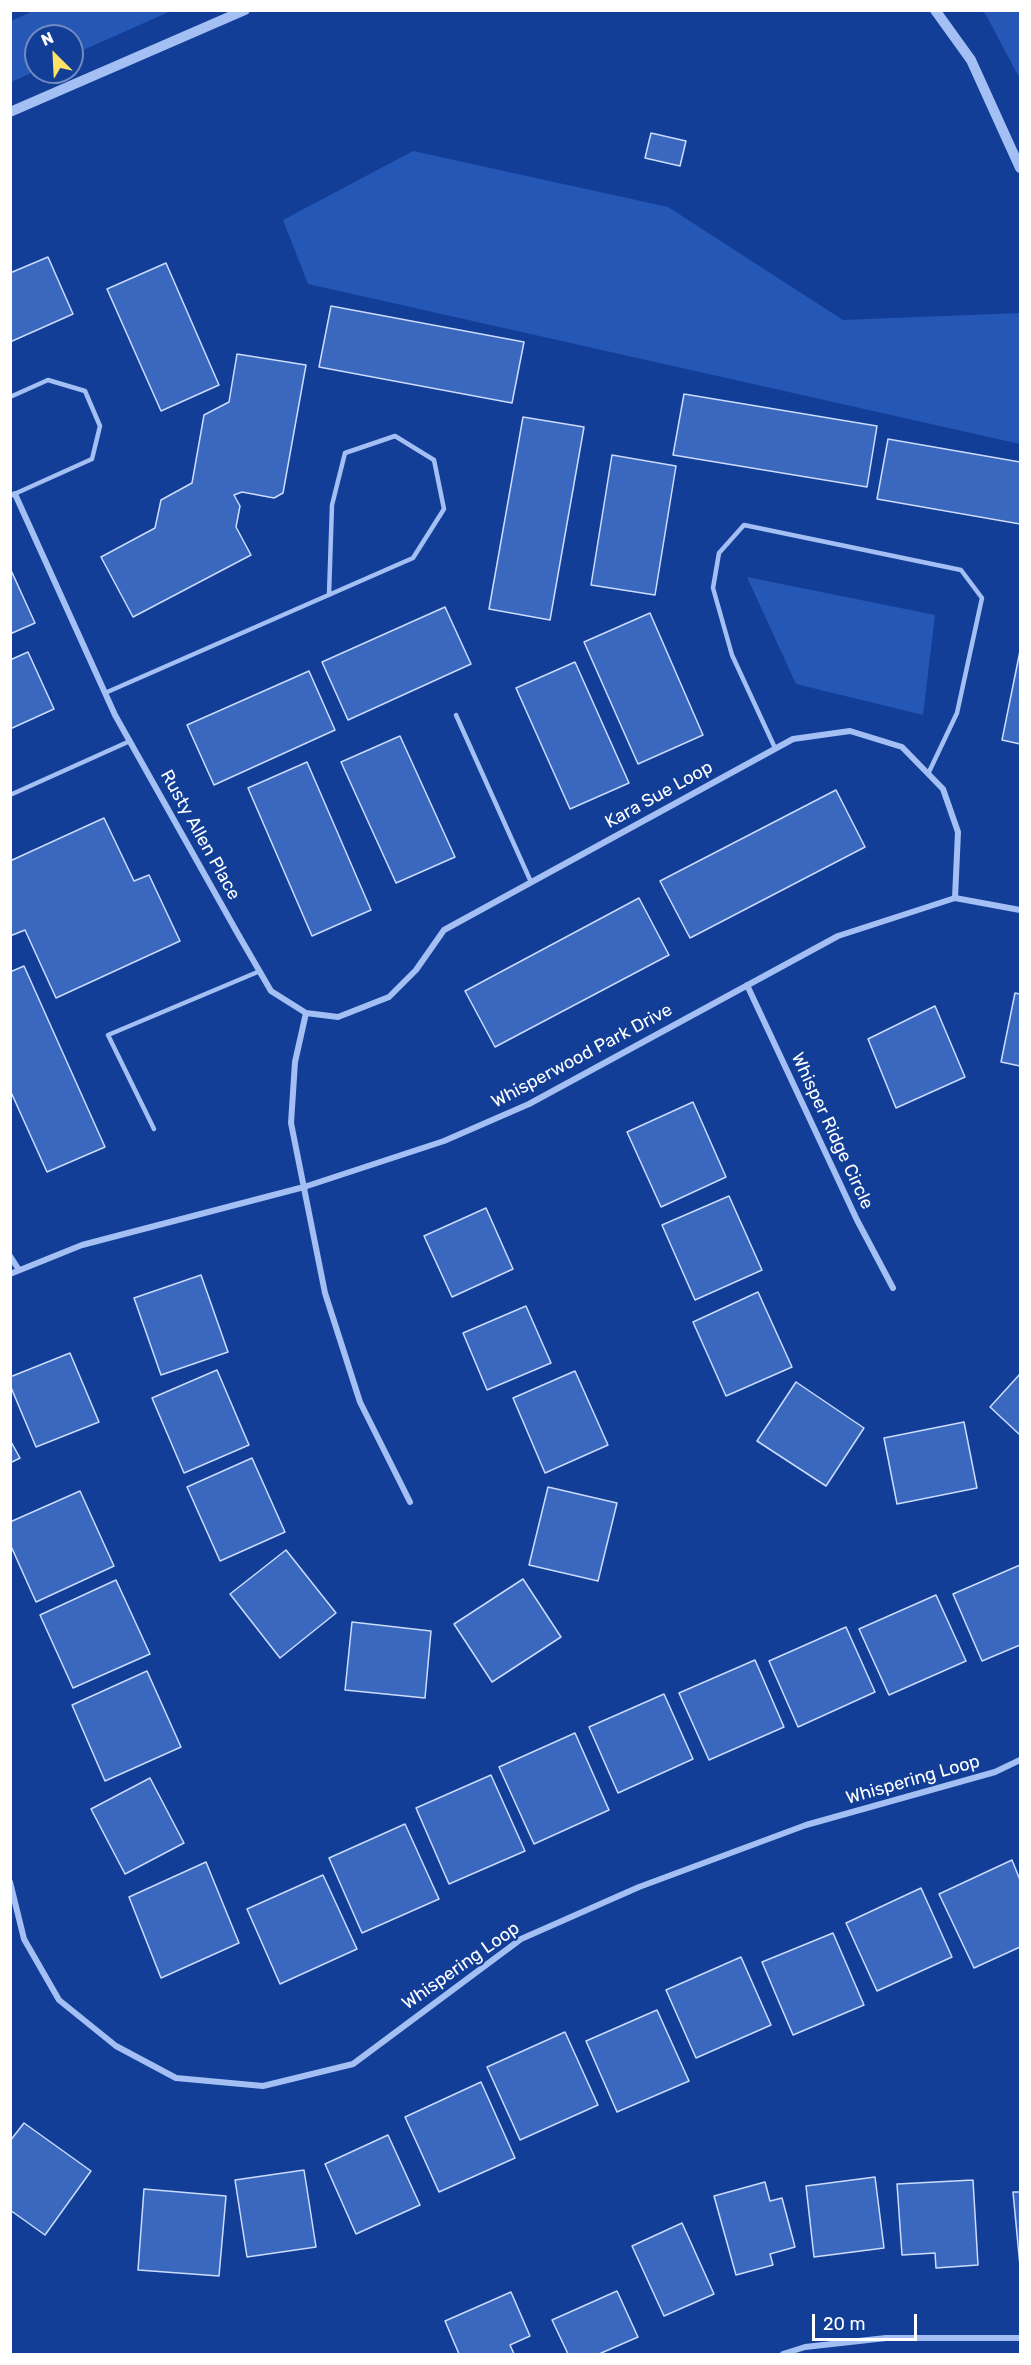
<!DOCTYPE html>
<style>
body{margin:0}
#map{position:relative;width:1031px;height:2365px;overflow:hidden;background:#123e97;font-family:Rubik,sans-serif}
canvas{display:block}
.frame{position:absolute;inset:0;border:12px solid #fff;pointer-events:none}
.north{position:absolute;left:24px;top:24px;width:60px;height:60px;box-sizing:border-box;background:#123e97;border:2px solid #718bc1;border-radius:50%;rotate:336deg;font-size:16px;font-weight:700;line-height:24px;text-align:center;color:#fff}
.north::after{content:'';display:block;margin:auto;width:21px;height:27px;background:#ffe365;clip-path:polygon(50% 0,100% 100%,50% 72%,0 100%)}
.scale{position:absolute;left:812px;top:2314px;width:105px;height:27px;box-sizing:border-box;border:3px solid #fff;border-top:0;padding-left:8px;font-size:18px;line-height:21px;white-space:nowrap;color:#fff;-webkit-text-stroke:4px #123e97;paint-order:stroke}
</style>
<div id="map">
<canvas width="1031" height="2365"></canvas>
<div class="frame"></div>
<div class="north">N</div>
<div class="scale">20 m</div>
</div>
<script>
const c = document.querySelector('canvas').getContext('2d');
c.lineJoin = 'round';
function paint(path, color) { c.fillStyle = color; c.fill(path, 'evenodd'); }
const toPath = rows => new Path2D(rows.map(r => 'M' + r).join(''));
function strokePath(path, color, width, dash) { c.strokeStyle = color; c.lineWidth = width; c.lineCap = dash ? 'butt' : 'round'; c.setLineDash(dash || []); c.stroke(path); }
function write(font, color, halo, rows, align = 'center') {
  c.font = font + ' Rubik,sans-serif'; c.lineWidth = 4.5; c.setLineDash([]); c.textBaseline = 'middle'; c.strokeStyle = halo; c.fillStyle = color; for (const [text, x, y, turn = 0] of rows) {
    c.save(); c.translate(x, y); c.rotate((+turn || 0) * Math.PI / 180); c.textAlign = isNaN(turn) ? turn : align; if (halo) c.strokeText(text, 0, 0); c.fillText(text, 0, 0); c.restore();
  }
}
paint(toPath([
 [35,10,171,10,171,11,72,55,72,36,36,36,36,71,11,82,11,21],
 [982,11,1020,11,1020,79,986,15],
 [413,151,668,207,843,320,1020,313,1020,444,308,284,283,220],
 [747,577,935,615,923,715,796,684]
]), '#2557b6');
const building = toPath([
 [651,133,686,141,680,166,645,158,651,133],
 [48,257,73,314,10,342,10,273,48,257],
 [166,263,219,385,161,411,107,289,166,263],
 [331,306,524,342,512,403,319,367,331,306],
 [237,354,306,365,283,493,274,498,242,492,234,495,240,506,236,527,251,555,133,617,101,557,155,528,161,500,192,483,204,415,229,402,237,354],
 [684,394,877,426,867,487,673,455,684,394],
 [523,417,584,427,550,620,489,609,523,417],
 [888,439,1020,462,1020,524,877,499,888,439],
 [612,455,676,466,655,595,591,585,612,455],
 [10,568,35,623,10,634,10,568],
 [445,607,471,664,348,720,322,662,445,607],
 [650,613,703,735,638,764,584,642,650,613],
 [1020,651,1020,744,1002,740,1020,651],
 [28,652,54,709,10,729,10,660,28,652],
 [575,662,629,783,570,809,516,688,575,662],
 [309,671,335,730,214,785,187,725,309,671],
 [400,736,455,857,396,883,341,762,400,736],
 [307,762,371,910,312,936,248,788,307,762],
 [836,790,865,847,690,938,660,881,836,790],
 [104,818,134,881,149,875,180,941,56,998,25,930,10,936,10,861,104,818],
 [639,898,669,955,495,1047,465,991,639,898],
 [24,966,105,1147,47,1172,10,1090,10,972,24,966],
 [1015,993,1020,994,1020,1066,1001,1062,1015,993],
 [935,1006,965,1077,896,1108,868,1039,935,1006],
 [693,1102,726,1177,661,1207,627,1132,693,1102],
 [729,1196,762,1270,695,1300,662,1225,729,1196],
 [486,1208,513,1269,452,1297,424,1236,486,1208],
 [201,1275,228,1352,161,1375,134,1298,201,1275],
 [758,1292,792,1367,726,1396,693,1322,758,1292],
 [526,1306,551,1363,487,1390,463,1333,526,1306],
 [70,1353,99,1422,36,1447,10,1385,10,1377,70,1353],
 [217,1370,249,1445,184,1473,152,1398,217,1370],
 [575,1371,608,1445,545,1473,513,1398,575,1371],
 [1020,1374,1020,1435,990,1407,1020,1374],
 [796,1382,864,1428,826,1486,757,1441,796,1382],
 [964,1422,977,1488,897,1504,884,1438,964,1422],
 [10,1440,20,1458,10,1463,10,1440],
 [252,1458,285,1532,220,1561,187,1487,252,1458],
 [548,1487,617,1503,598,1581,529,1565,548,1487],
 [80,1491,114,1566,36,1602,10,1544,10,1522,80,1491],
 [286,1550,336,1613,280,1658,230,1594,286,1550],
 [1020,1565,1020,1645,982,1661,953,1594,1020,1565],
 [523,1579,561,1637,492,1682,454,1624,523,1579],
 [116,1580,150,1654,73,1688,40,1615,116,1580],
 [936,1595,966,1661,889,1695,859,1629,936,1595],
 [352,1622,431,1631,425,1698,345,1690,352,1622],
 [846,1627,875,1692,798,1727,769,1661,846,1627],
 [755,1660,784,1727,709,1760,679,1693,755,1660],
 [147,1671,181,1747,105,1781,72,1705,147,1671],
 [664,1694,693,1759,618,1793,589,1727,664,1694],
 [575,1733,609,1810,534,1844,499,1767,575,1733],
 [491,1775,525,1851,449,1884,416,1808,491,1775],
 [150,1778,184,1843,125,1874,91,1809,150,1778],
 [405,1824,439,1899,362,1933,329,1858,405,1824],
 [1012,1860,1020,1880,1020,1947,974,1968,939,1894,1012,1860],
 [206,1862,239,1943,161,1978,129,1897,206,1862],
 [323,1875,357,1949,280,1984,247,1909,323,1875],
 [921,1888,952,1957,877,1991,846,1923,921,1888],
 [833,1933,864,2005,793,2035,762,1962,833,1933],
 [741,1957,771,2025,696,2058,666,1990,741,1957],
 [657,2010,689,2081,617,2112,586,2041,657,2010],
 [565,2032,598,2105,520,2140,487,2067,565,2032],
 [481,2082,515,2158,439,2192,405,2117,481,2082],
 [24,2123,91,2171,45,2235,10,2210,10,2141,24,2123],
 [388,2135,420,2205,356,2234,325,2164,388,2135],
 [304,2170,316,2247,247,2257,235,2180,304,2170],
 [875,2177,884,2248,814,2257,806,2186,875,2177],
 [973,2180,978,2265,936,2268,935,2253,902,2255,897,2184,973,2180],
 [765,2182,770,2201,782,2198,795,2247,770,2254,773,2265,736,2275,714,2196,765,2182],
 [144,2189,226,2196,219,2276,138,2270,144,2189],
 [1013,2192,1020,2192,1020,2266,1013,2192],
 [682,2223,714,2294,664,2316,632,2246,682,2223],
 [617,2291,638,2337,599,2354,568,2354,552,2320,617,2291],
 [511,2292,530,2336,510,2345,514,2354,459,2354,445,2321,511,2292]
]);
paint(building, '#3b68bf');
strokePath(building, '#cbdcfd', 1.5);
strokePath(toPath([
 [10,397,48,380,85,391,100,426,92,459,10,496],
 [105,693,413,558,444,509,434,460,395,436,345,453,332,505,329,595],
 [456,715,531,882],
 [775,748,732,655,713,588,719,553,744,525,961,570,982,598,957,713,928,774],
 [10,795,130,741],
 [154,1129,108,1035,260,971]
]), '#a3bff3', 4.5);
strokePath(toPath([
 [15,494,115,715,238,934,271,991,306,1013,295,1062,291,1123,325,1293,360,1402,410,1502],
 [747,985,857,1220,893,1288],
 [306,1013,338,1017,389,997,416,970,444,930,793,739,850,731,902,747,943,789,958,832,955,898],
 [10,1256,19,1270],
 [10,1274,82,1245,304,1187,444,1141,529,1104,838,936,955,898,1020,910],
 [10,1882,24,1939,59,2000,116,2046,176,2078,263,2086,353,2064,521,1939,639,1887,806,1825,995,1772,1020,1760],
 [783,2354,805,2347,886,2338,1020,2338]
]), '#a3bff3', 6);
strokePath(toPath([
 [935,10,971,60,1020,168],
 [10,112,245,10]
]), '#a3bff3', 10);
write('18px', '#fff', '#123e97', [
 ["Kara Sue Loop",659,795,-29],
 ["Rusty Allen Place",200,835,61],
 ["Whisperwood Park Drive",582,1056,-28],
 ["Whisper Ridge Circle",832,1131,65],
 ["Whispering Loop",913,1780,-16],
 ["Whispering Loop",461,1966,-35]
]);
</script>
